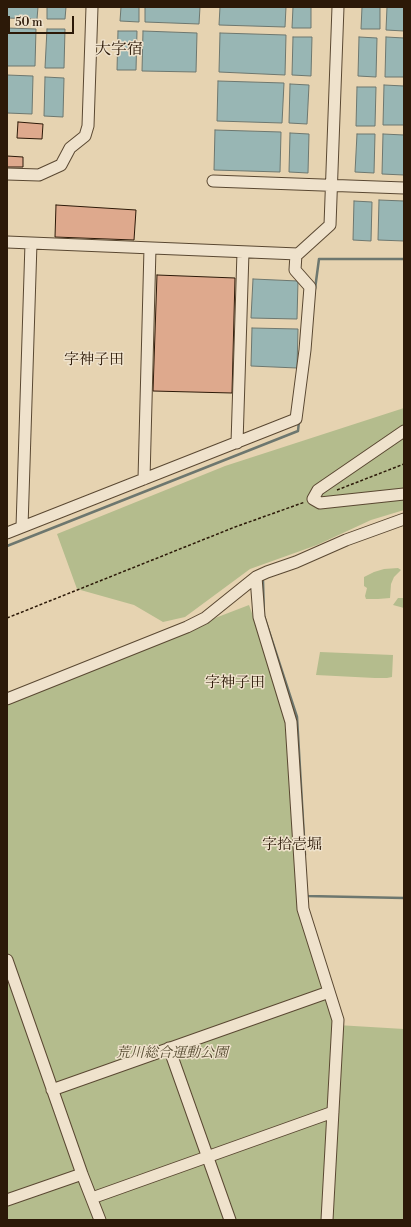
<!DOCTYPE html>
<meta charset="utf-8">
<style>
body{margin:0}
#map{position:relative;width:411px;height:1227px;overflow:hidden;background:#e6d3b1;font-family:"Libre Bodoni",serif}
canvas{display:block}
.frame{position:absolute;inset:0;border:8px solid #2c1908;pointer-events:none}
.scale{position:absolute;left:8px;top:16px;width:66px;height:18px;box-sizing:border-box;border:2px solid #2c1908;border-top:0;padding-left:5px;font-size:12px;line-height:14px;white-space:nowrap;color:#2c1908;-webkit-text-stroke:3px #efe2cc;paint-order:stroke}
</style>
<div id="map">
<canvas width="411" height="1227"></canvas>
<div class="frame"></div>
<div class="scale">50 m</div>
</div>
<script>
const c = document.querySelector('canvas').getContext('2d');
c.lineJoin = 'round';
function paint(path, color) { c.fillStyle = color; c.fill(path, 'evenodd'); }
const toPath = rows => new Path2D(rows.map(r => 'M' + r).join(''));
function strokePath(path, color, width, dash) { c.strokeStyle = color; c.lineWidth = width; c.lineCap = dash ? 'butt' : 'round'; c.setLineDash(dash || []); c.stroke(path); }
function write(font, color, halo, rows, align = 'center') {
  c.font = font + ' "Libre Bodoni","Noto Serif JP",serif'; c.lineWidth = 3; c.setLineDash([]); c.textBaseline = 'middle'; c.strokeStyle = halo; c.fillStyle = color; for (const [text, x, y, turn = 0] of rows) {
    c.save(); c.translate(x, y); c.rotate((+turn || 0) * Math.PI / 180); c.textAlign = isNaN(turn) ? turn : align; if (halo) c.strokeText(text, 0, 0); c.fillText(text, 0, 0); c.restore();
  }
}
paint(toPath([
 [404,408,404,510,371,520,317,545,250,569,185,617,163,622,134,605,77,589,57,534,225,466],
 [398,568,401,570,394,577,391,584,390,598,378,599,366,599,365,596,367,588,364,586,364,577,374,572,384,569],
 [398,598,404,598,404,608,393,605],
 [249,605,280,690,290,731,299,911,337,1025,404,1029,404,1220,7,1220,7,698],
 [320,652,393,655,392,677,387,678,375,678,316,675]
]), '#b4bc8d');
const water = toPath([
 [7,7,38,7,37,19,7,18,7,7],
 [47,7,66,7,65,19,47,19,47,7],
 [121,7,139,7,139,22,120,21,121,7],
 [145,7,200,7,199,24,145,22,145,7],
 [220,7,286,7,285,27,219,25,220,7],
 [293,7,311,7,311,28,292,28,293,7],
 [362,7,380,7,380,29,361,29,362,7],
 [387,7,404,7,404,31,386,30,387,7],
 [7,28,36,29,35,66,7,66,7,28],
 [47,29,65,29,64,68,45,68,47,29],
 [118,31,137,31,136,70,117,70,118,31],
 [143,31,197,33,196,72,142,71,143,31],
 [220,33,286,35,285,75,219,72,220,33],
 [293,37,312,37,311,76,292,75,293,37],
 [359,37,377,38,376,77,358,76,359,37],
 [386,37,404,38,404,77,385,77,386,37],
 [7,75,33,76,32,114,7,113,7,75],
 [45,77,64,78,63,117,44,116,45,77],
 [218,81,284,83,282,123,217,121,218,81],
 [290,84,309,85,307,124,289,123,290,84],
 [384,85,404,86,404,125,383,125,384,85],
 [357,87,376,87,375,126,356,126,357,87],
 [215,130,281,132,280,172,214,170,215,130],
 [290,133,309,134,308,173,289,172,290,133],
 [357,134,375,134,374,173,355,172,357,134],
 [383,134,404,135,404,175,382,174,383,134],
 [379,200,404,201,404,241,378,240,379,200],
 [354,201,372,202,371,241,353,240,354,201],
 [253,279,298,281,297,319,251,318,253,279],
 [252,328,298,329,297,368,251,366,252,328]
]);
paint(water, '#98b6b4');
strokePath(water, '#6d776f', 1);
strokePath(toPath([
 [315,289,319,259,404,259],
 [7,546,298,431,299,421],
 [263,581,264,616,297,717,305,855],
 [307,894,307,896,404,898]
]), '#6d776f', 2.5);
const building = toPath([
 [18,122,43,124,42,139,17,138,18,122],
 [7,156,23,157,23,167,7,167,7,156],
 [56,205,136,210,134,240,55,237,56,205],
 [157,275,235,278,232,393,153,391,157,275]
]);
paint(building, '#dea98d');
strokePath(building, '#2c1908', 1);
const minor = toPath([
 [7,174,39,175,61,165,70,148,85,136,88,126,92,7],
 [213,181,404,188],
 [7,242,298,254,330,225,338,7],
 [404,431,318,490,313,499,320,503,404,494],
 [237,443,243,252],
 [144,479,150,248],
 [22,527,31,243],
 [7,533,296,419,305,350,310,287,295,270,296,254],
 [256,577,259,617,291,722,303,909,338,1020,327,1220],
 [7,699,187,627,205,618,256,577,267,572,296,562,346,540,404,519],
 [7,960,82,1174,100,1220],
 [169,1048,230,1220],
 [52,1090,329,992],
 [92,1198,333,1112],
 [7,1200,82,1174]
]);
strokePath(minor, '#5a4832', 13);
strokePath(toPath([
 [337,490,404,464],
 [7,618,235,527,305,502]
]), '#2c1908', 1.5, [3, 2]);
strokePath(minor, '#efe2cc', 11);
write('italic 14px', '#554a30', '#efe2cc', [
 ["荒川総合運動公園",172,1054]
]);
write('15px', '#2c1908', '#efe2cc', [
 ["字神子田",94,360],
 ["字神子田",235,683],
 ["字拾壱堀",292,845]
]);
write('16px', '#2c1908', '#efe2cc', [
 ["大字宿",119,50]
]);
</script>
